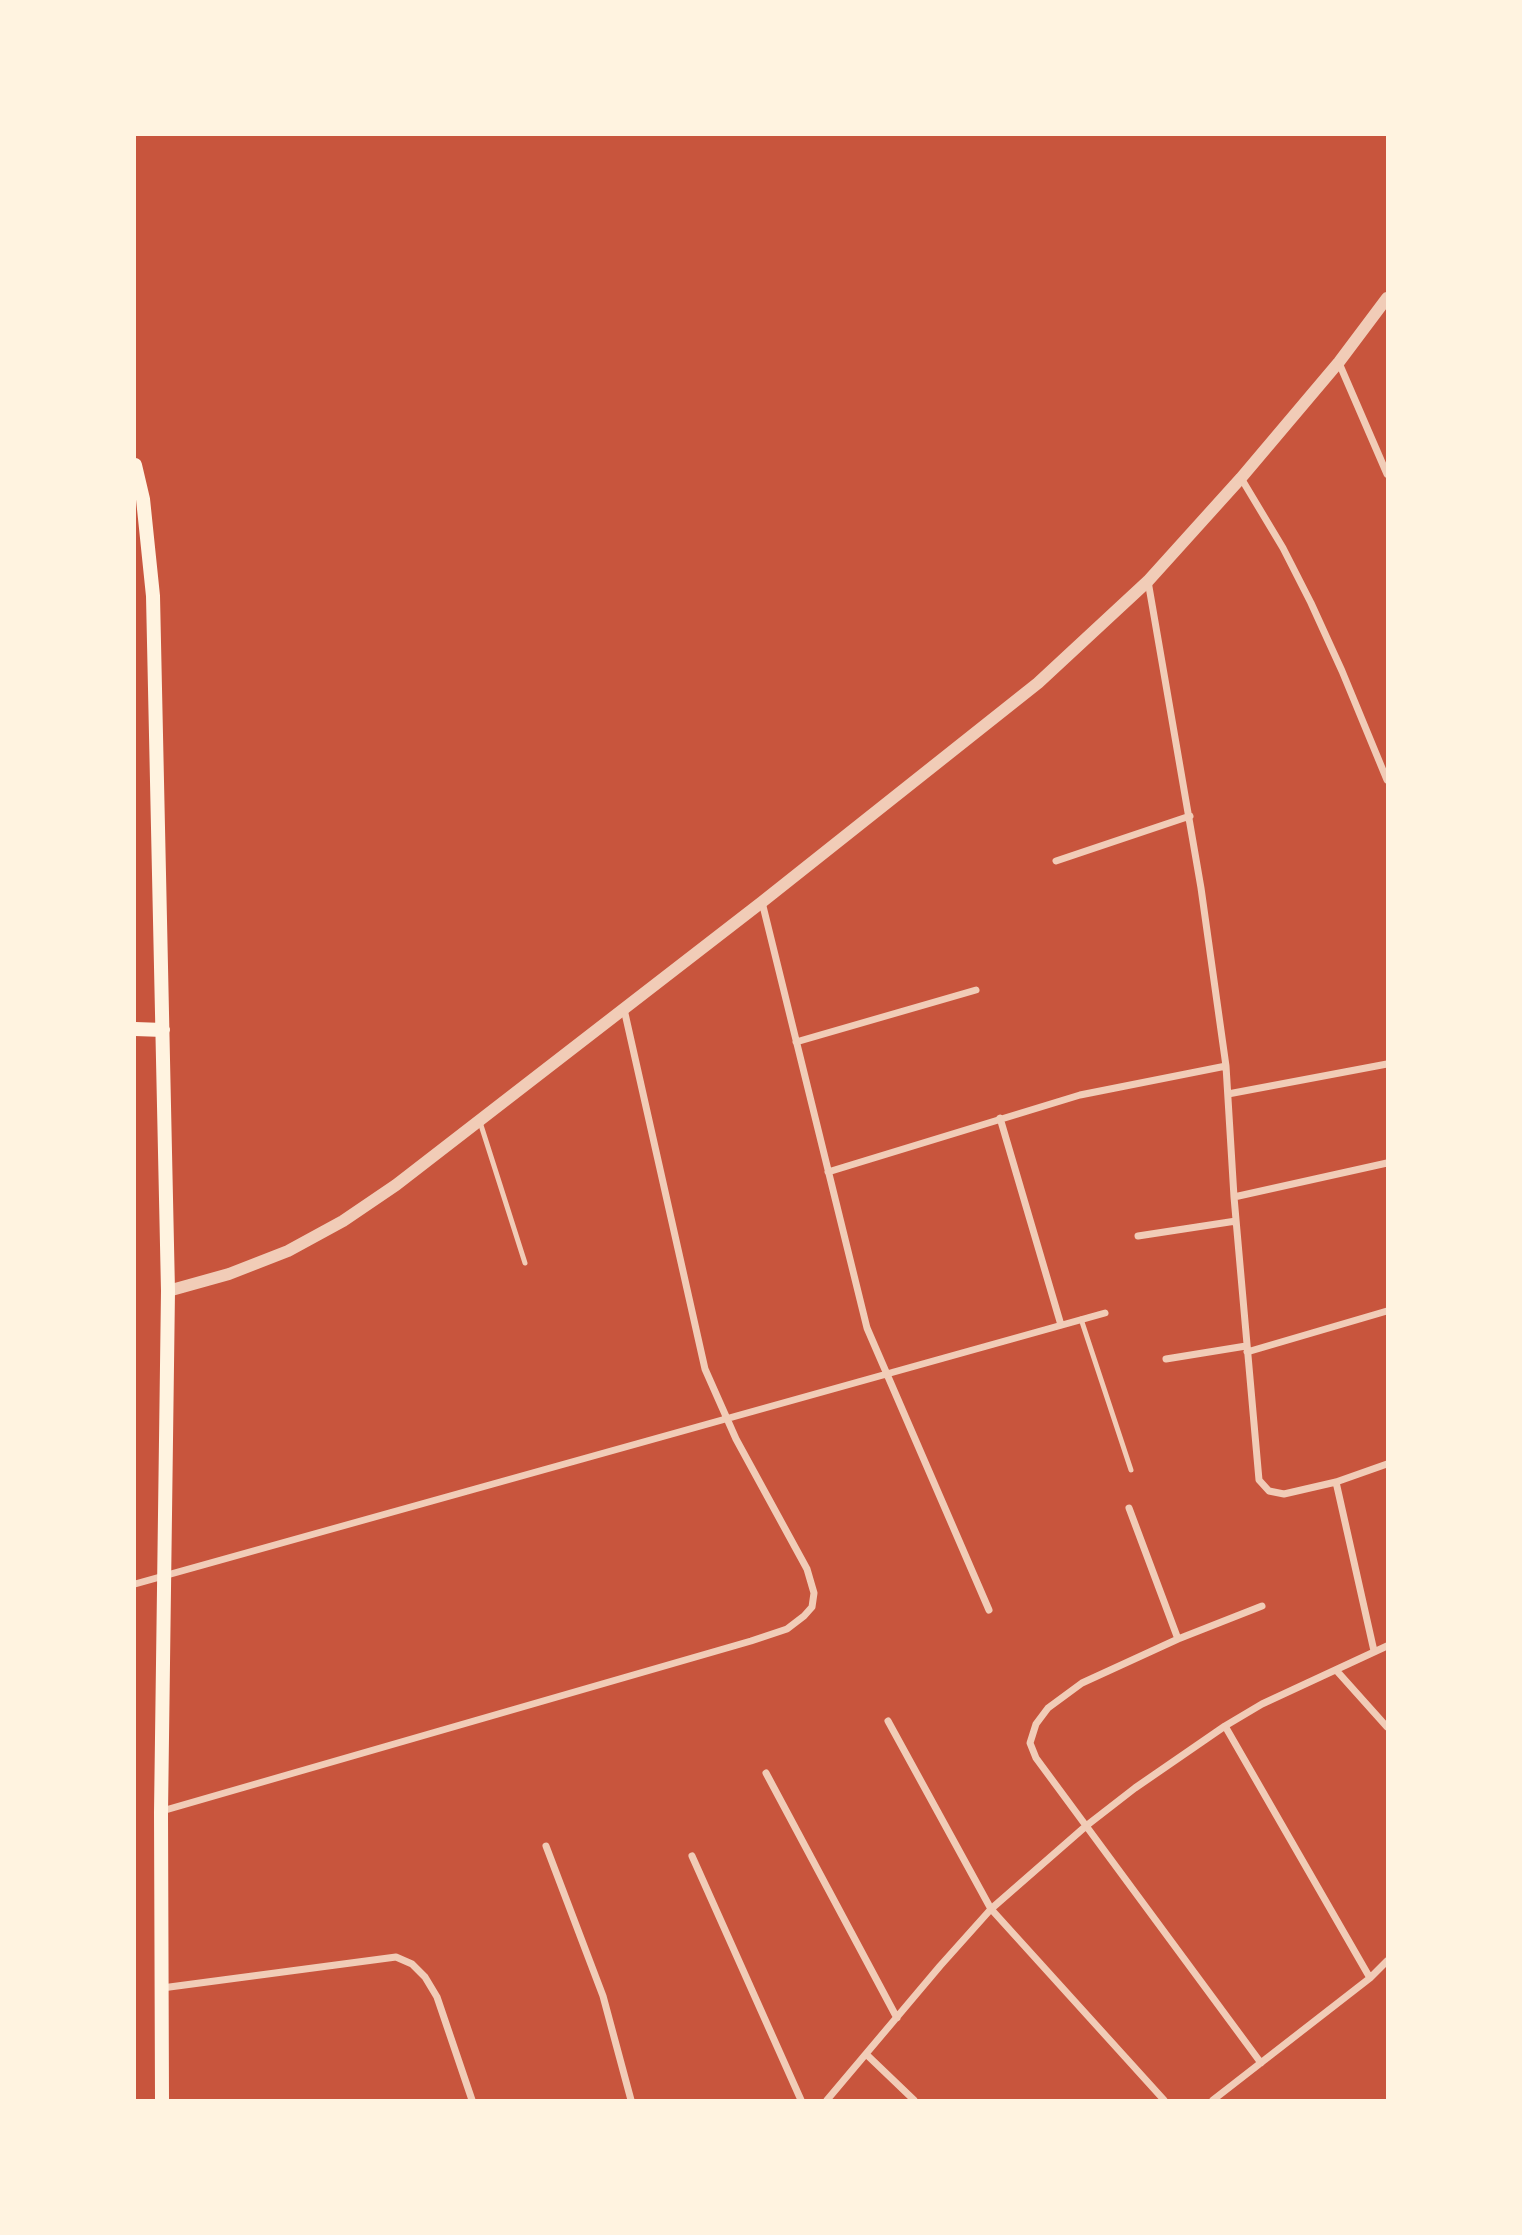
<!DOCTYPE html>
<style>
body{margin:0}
#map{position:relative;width:1522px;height:2235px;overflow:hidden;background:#c8553d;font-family:Roboto,sans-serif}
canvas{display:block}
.frame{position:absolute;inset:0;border:136px solid #fff3e0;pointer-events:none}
</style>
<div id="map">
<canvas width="1522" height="2235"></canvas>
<div class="frame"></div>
</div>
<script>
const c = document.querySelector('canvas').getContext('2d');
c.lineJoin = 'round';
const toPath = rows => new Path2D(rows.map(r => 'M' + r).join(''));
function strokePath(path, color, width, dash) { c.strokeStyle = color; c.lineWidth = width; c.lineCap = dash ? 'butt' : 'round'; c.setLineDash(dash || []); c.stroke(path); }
strokePath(toPath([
 [480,1122,525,1263],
 [1081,1319,1131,1470]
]), '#f1ccb7', 5);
strokePath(toPath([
 [1339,363,1387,474],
 [1241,478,1283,548,1311,603,1342,671,1387,780],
 [1148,581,1201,888,1226,1066,1234,1197,1259,1480,1269,1491,1284,1494,1336,1482,1387,1464],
 [1056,861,1190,816],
 [762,902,867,1328,989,1610],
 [796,1042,976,990],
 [1228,1094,1387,1064],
 [1000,1118,1061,1325],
 [828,1172,1080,1095,1226,1066],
 [1234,1197,1387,1163],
 [1138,1236,1236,1221],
 [1247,1352,1387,1311],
 [1166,1359,1246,1346],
 [1336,1482,1374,1651],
 [1129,1508,1178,1639],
 [135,1584,1105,1313],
 [1336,1670,1387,1727],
 [888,1721,991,1909,1164,2100],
 [1225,1726,1370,1978],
 [766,1773,897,2018],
 [162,1811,751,1641,787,1629,804,1616,812,1607,814,1593,807,1569,736,1439,705,1369,624,1009],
 [546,1846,603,1996,631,2100],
 [692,1856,801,2100],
 [162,1988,396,1957,412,1964,425,1977,437,1997,472,2100],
 [866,2054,914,2100],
 [1261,2063,1036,1758,1030,1743,1036,1724,1048,1708,1082,1683,1178,1639,1262,1606],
 [827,2100,940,1966,991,1909,1086,1826,1135,1788,1225,1726,1262,1704,1387,1646],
 [1213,2100,1370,1978,1387,1961]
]), '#f1ccb7', 7);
strokePath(toPath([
 [168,1291,229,1274,288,1251,343,1221,396,1185,762,902,1038,683,1148,581,1241,478,1339,362,1387,298]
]), '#f1ccb7', 12);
strokePath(toPath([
 [135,465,143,499,153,596,168,1291,161,1812,162,2100],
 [135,1029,163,1030]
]), '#fff3e0', 14);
</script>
